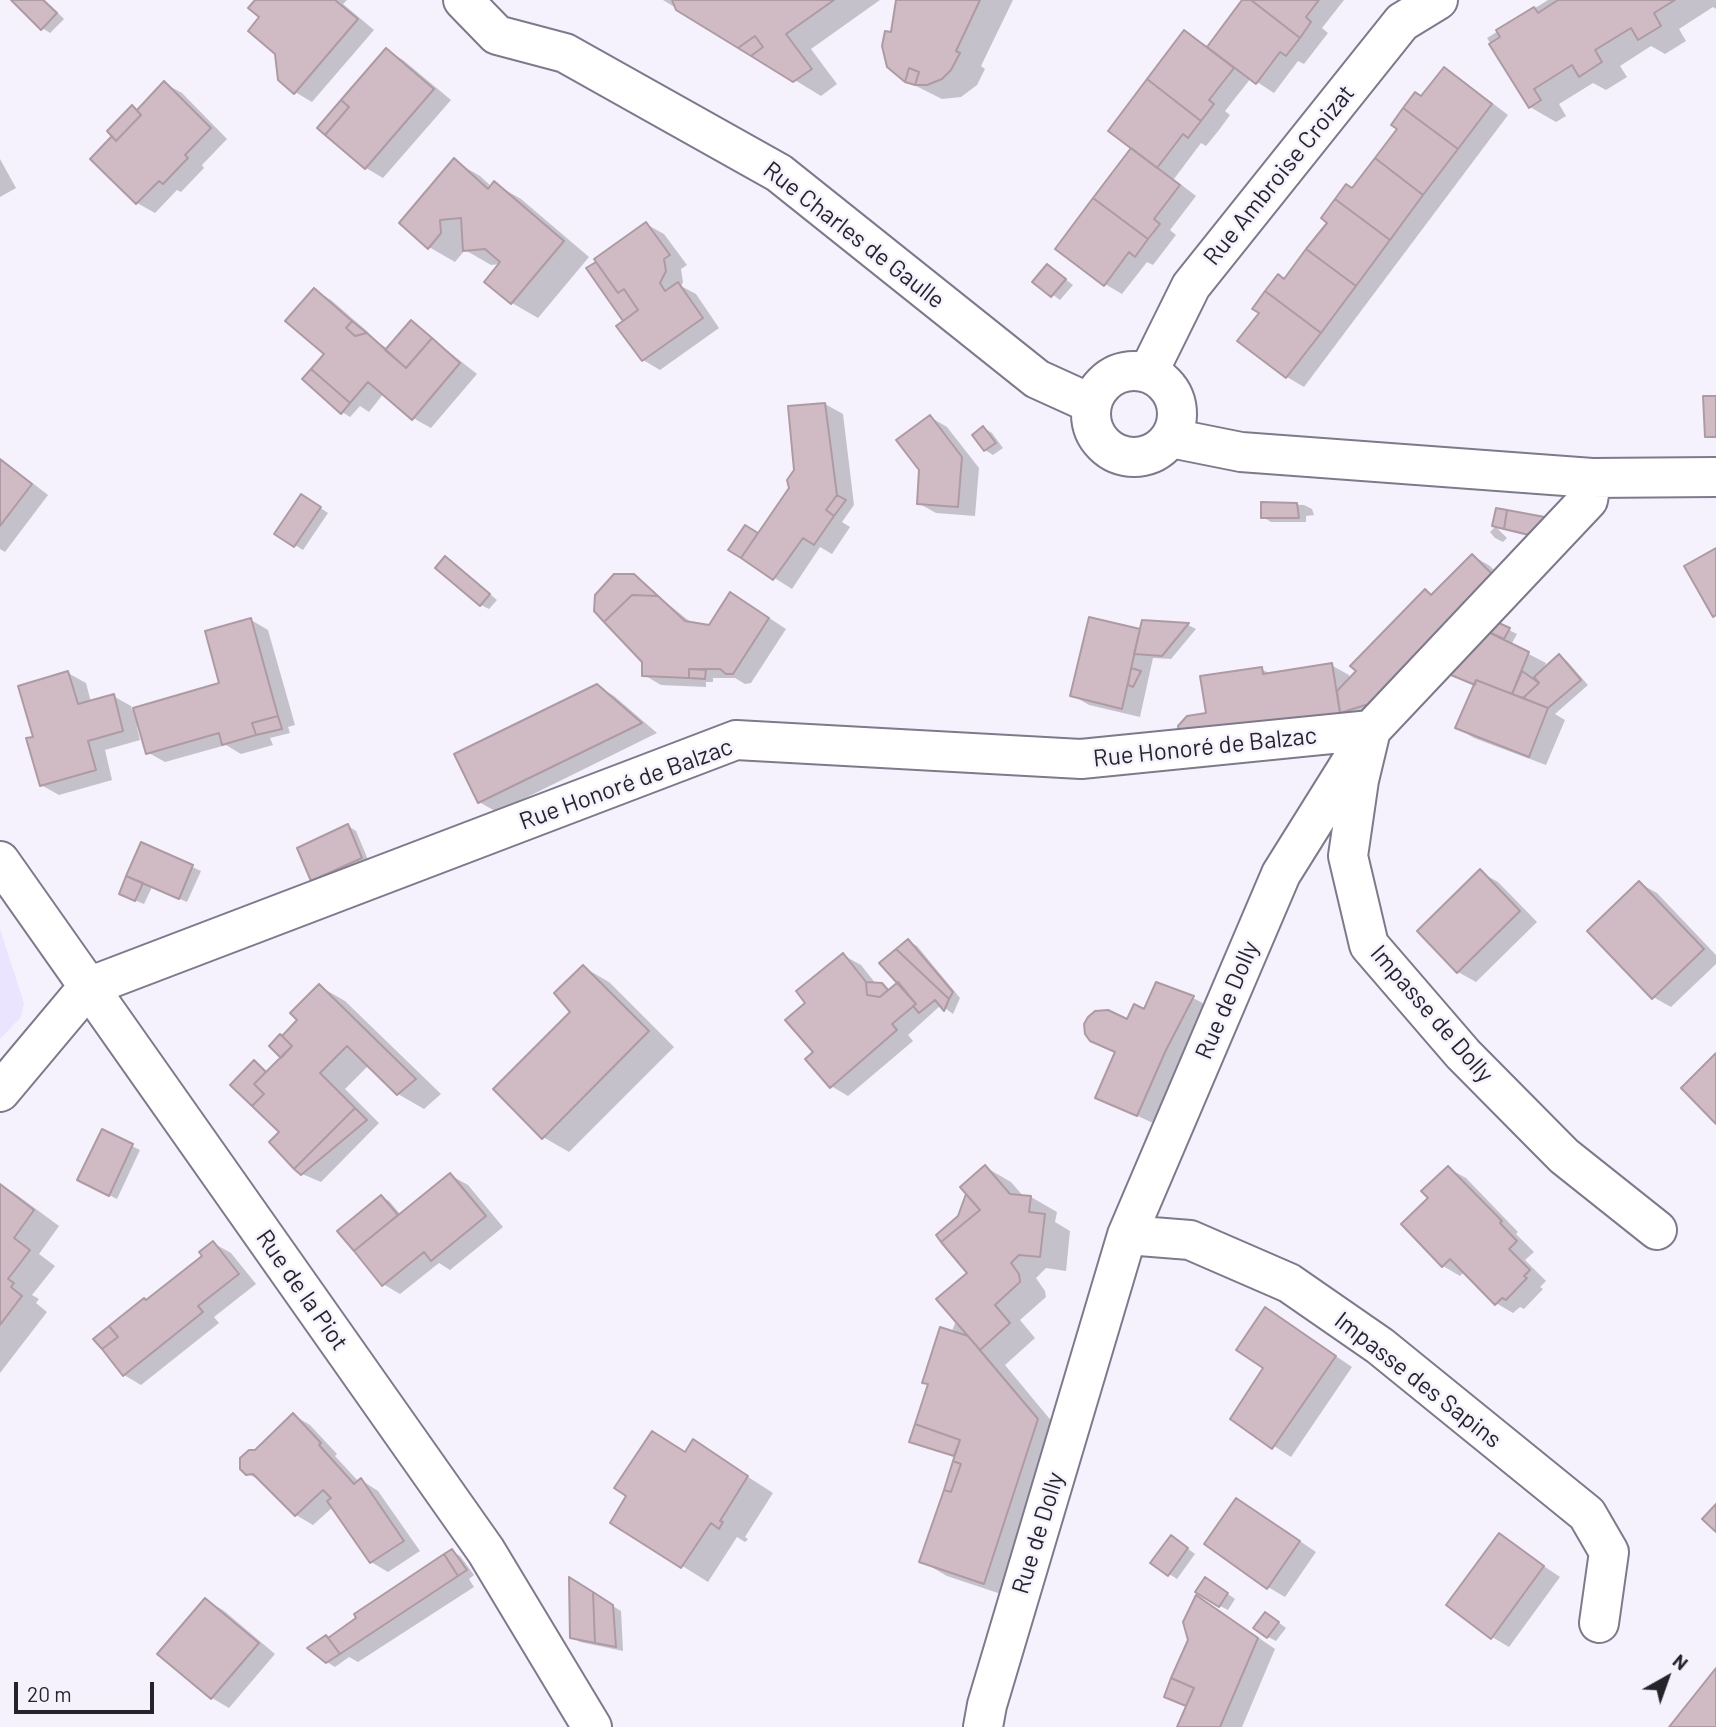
<!DOCTYPE html>
<meta charset="utf-8">
<style>
body{margin:0}
#map{position:relative;width:1716px;height:1727px;overflow:hidden;background:#f5f2fe;font-family:Barlow,sans-serif}
canvas{display:block}
.north{position:absolute;left:1632px;top:1643px;width:70px;height:70px;-webkit-text-stroke:5px #f5f2fe;paint-order:stroke;rotate:40deg;font-size:19px;font-weight:700;line-height:28px;text-align:center;color:#26242b}
.north::after{content:'';display:block;margin:auto;width:24px;height:32px;background:#26242b;clip-path:polygon(50% 0,100% 100%,50% 72%,0 100%)}
.scale{position:absolute;left:14px;top:1682px;width:140px;height:32px;box-sizing:border-box;border:4px solid #26242b;border-top:0;padding-left:9px;font-size:21px;line-height:24px;white-space:nowrap;color:#26242b;-webkit-text-stroke:5px #f5f2fe;paint-order:stroke}
</style>
<div id="map">
<canvas width="1716" height="1727"></canvas>
<div class="north">N</div>
<div class="scale">20 m</div>
</div>
<script>
const c = document.querySelector('canvas').getContext('2d');
c.lineJoin = 'round';
function paint(path, color) { c.fillStyle = color; c.fill(path, 'evenodd'); }
const toPath = rows => new Path2D(rows.map(r => 'M' + r).join(''));
function strokePath(path, color, width, dash) { c.strokeStyle = color; c.lineWidth = width; c.lineCap = dash ? 'butt' : 'round'; c.setLineDash(dash || []); c.stroke(path); }
function write(font, color, halo, rows, align = 'center') {
  c.font = font + ' Barlow,sans-serif'; c.lineWidth = 5; c.setLineDash([]); c.textBaseline = 'middle'; c.strokeStyle = halo; c.fillStyle = color; for (const [text, x, y, turn = 0] of rows) {
    c.save(); c.translate(x, y); c.rotate((+turn || 0) * Math.PI / 180); c.textAlign = isNaN(turn) ? turn : align; if (halo) c.strokeText(text, 0, 0); c.fillText(text, 0, 0); c.restore();
  }
}
paint(toPath([
 [0,929,24,1003,21,1017,0,1039]
]), '#ebe4ff');
paint(toPath([
 [14,0,45,0,64,19,50,33,42,28],
 [257,0,347,0,343,4,374,30,312,102,295,92,261,17],
 [663,0,880,0,811,49,837,84,821,96],
 [898,0,1013,0,981,66,985,69,977,85,961,97,942,99,900,78,893,34],
 [1244,0,1344,0,1322,28,1328,33,1304,64,1298,61,1274,93,1251,78,1225,111,1230,115,1219,130,1206,146,1201,143,1174,179,1196,196,1170,230,1176,235,1153,265,1147,262,1122,294,1105,284,1134,148,1184,32,1209,47],
 [1548,0,1716,0,1716,9,1713,7,1679,29,1686,41,1665,54,1651,46,1620,66,1627,77,1606,90,1593,83,1559,104,1566,116,1556,122,1530,107,1487,38],
 [386,50,403,60,451,100,383,178,366,168,319,128],
 [1444,69,1461,79,1508,115,1304,387,1287,377,1239,341],
 [164,83,182,93,227,139,202,165,204,168,181,192,177,190,155,213,137,203,92,159,114,136,132,107,139,111],
 [0,159,16,188,0,197],
 [454,161,480,176,492,187,495,184,521,199,589,257,538,318,512,303,501,264,491,265,465,250,455,262,429,247],
 [646,224,664,234,687,265,681,269,683,282,681,286,696,294,719,328,660,370,643,360,626,321,596,264,602,267],
 [1055,271,1073,285,1060,300,1035,282],
 [314,290,331,300,368,332,370,337,388,349,411,322,477,374,431,428,413,418,384,393,369,412,360,406,350,417,342,412,326,354],
 [825,404,843,414,854,505,842,522,850,527,832,554,820,547,792,589,730,550,746,528,759,535,790,489],
 [930,417,947,427,979,468,975,516,936,513,918,503],
 [984,428,992,433,1003,448,993,455,985,450],
 [0,458,48,495,5,552,0,549],
 [310,501,328,513,303,550,276,533],
 [1263,504,1304,505,1312,509,1314,515,1306,516,1306,522,1271,522,1263,517],
 [1497,510,1543,540,1497,528,1507,538,1503,542,1495,538,1490,532,1496,526],
 [1473,556,1490,566,1512,588,1400,706,1331,733,1208,715,1261,669,1271,674,1331,665,1349,675,1350,680],
 [453,563,497,600,489,609,481,605],
 [633,576,693,624,709,627,748,604,786,629,751,683,745,684,735,678,713,678,713,682,706,682,706,687,661,685,644,675],
 [251,620,268,630,295,725,288,727,290,733,270,738,273,745,241,754,226,745,165,762,147,752,140,726,137,727,140,740,105,750,112,780,59,795,41,785,35,738,68,673,86,683,91,702,113,696,131,706,132,710,221,684],
 [1143,622,1188,625,1196,629,1171,659,1153,658,1140,717,1089,705,1072,695,1141,632],
 [1481,629,1509,630,1517,634,1511,645,1546,663,1543,671,1559,656,1567,661,1588,685,1555,714,1565,720,1546,765,1474,738,1457,728,1476,686,1442,669],
 [597,686,614,696,657,733,497,812,479,802],
 [348,826,356,831,369,862,321,885,313,880],
 [142,844,201,871,187,902,152,887,144,904,129,898],
 [1480,872,1498,882,1537,922,1476,982,1458,972,1420,931],
 [1639,883,1657,893,1716,955,1716,964,1671,1007,1653,997],
 [908,941,917,946,960,998,953,1014,941,1005,908,1035,913,1041,848,1096,831,1086,815,1052,807,1003,843,955,861,965,876,984,891,990,900,983],
 [583,967,609,982,674,1047,569,1152,543,1137],
 [319,986,345,1001,441,1094,424,1109,398,1094,369,1065,345,1089,379,1123,321,1182,302,1174,282,1132,255,1062,268,1072,283,1058,282,1038,300,1020],
 [1193,998,1210,1007,1155,1124,1097,1097,1116,1053,1091,1039,1145,1011],
 [102,1131,140,1150,117,1199,87,1184],
 [985,1167,1011,1182,1024,1197,1031,1197,1057,1212,1055,1222,1070,1231,1066,1271,1046,1268,1036,1278,1045,1291,1046,1297,1020,1320,1035,1338,1005,1365,1063,1435,1010,1597,947,1576,921,1561,956,1457,911,1441,955,1323,961,1326,970,1273,960,1217,967,1197,973,1200],
 [1448,1168,1466,1178,1518,1232,1516,1234,1534,1252,1525,1260,1546,1281,1540,1287,1543,1289,1524,1309,1520,1307,1513,1313,1496,1303,1465,1271,1460,1276,1443,1266,1430,1198],
 [450,1175,468,1185,503,1227,450,1270,439,1263,400,1294,383,1284,339,1231,381,1197,389,1201,401,1215],
 [0,1184,17,1195,59,1226,39,1254,55,1266,32,1295,39,1299,36,1303,47,1312,0,1373],
 [213,1243,231,1253,256,1284,214,1317,219,1323,141,1385,124,1375],
 [1266,1309,1352,1367,1291,1457,1232,1419,1266,1368],
 [293,1415,310,1425,337,1454,335,1456,359,1482,361,1480,378,1491,420,1551,388,1572,371,1562,333,1507,313,1525,296,1515,266,1484,247,1473,256,1452],
 [694,1442,773,1493,745,1537,748,1539,745,1542,737,1537,708,1582,612,1522,629,1495,686,1453],
 [1254,1510,1316,1552,1285,1597,1268,1587],
 [1499,1536,1560,1577,1509,1647,1492,1637],
 [1179,1542,1195,1554,1177,1579,1152,1563],
 [452,1551,460,1556,474,1575,469,1579,474,1587,358,1662,349,1657,335,1667,327,1662,329,1639],
 [570,1580,621,1611,623,1651,580,1642,572,1637],
 [1214,1584,1235,1599,1228,1610,1220,1606],
 [205,1600,223,1610,275,1654,229,1708,212,1698,160,1654],
 [1214,1607,1275,1649,1242,1727,1179,1727,1187,1707,1174,1701,1190,1641],
 [1274,1619,1286,1628,1276,1641,1268,1637]
]), '#0003');
const building = toPath([
 [11,0,43,0,57,13,41,30,11,0],
 [255,0,335,0,358,19,294,94,278,80,275,54,248,31,259,17,248,8,255,0],
 [672,0,834,0,786,34,812,69,793,82,751,56,763,47,755,36,738,48,676,10,672,0],
 [896,0,980,0,956,51,960,53,951,70,942,79,927,85,915,85,919,72,909,68,905,82,887,67,882,46,885,31,891,32,896,0],
 [1242,0,1251,0,1300,38,1286,56,1280,52,1256,84,1207,47,1242,0],
 [1251,0,1319,0,1306,17,1311,22,1300,38,1251,0],
 [1558,0,1675,0,1654,13,1661,26,1638,40,1631,28,1595,50,1602,62,1579,77,1572,65,1534,89,1541,100,1529,108,1489,44,1500,37,1496,30,1534,7,1538,13,1558,0],
 [1184,30,1234,68,1209,100,1214,104,1201,121,1147,79,1184,30],
 [755,36,763,47,751,56,738,48,755,36],
 [386,48,434,89,365,169,325,135,349,107,341,100,386,48],
 [1444,67,1492,104,1458,149,1403,108,1415,92,1421,96,1444,67],
 [909,68,919,72,915,85,905,82,909,68],
 [1147,79,1201,121,1188,138,1183,134,1157,168,1108,131,1147,79],
 [164,81,211,128,185,155,188,158,163,184,159,181,136,204,90,159,112,136,116,141,141,115,137,110,164,81],
 [341,100,349,107,325,135,317,128,341,100],
 [132,105,141,115,116,141,107,131,132,105],
 [1403,108,1458,149,1423,195,1375,158,1397,129,1391,125,1403,108],
 [1131,148,1180,185,1154,219,1160,224,1148,239,1093,198,1131,148],
 [454,158,488,189,494,181,564,241,511,304,484,282,500,262,485,249,463,251,461,218,440,220,441,233,428,249,399,223,454,158],
 [1375,158,1423,195,1390,240,1335,199,1346,184,1352,188,1375,158],
 [1093,198,1148,239,1135,257,1129,252,1104,286,1055,249,1093,198],
 [1335,199,1390,240,1356,286,1306,249,1327,223,1321,218,1335,199],
 [646,222,670,255,664,259,666,271,660,283,665,291,678,282,703,318,642,361,616,326,638,310,624,289,618,293,594,259,646,222],
 [1306,249,1356,286,1321,333,1265,291,1278,274,1284,279,1306,249],
 [596,262,618,293,624,289,638,310,623,321,586,268,596,262],
 [1047,264,1066,279,1051,297,1032,282,1047,264],
 [314,288,352,321,346,328,355,336,367,333,406,368,432,338,460,363,412,420,368,382,350,403,311,369,324,354,285,321,314,288],
 [1265,291,1321,333,1286,378,1237,341,1259,313,1252,309,1265,291],
 [411,320,432,338,406,368,385,350,411,320],
 [352,321,367,333,355,336,346,328,352,321],
 [311,369,350,403,341,414,302,379,311,369],
 [1703,396,1716,396,1716,437,1705,437,1703,396],
 [825,403,837,495,826,510,834,516,814,545,803,538,773,580,741,558,789,488,787,480,794,470,788,406,825,403],
 [930,415,962,457,958,507,917,504,919,470,896,440,930,415],
 [983,426,996,443,984,451,972,435,983,426],
 [0,459,32,484,0,526,0,459],
 [301,494,321,507,294,547,274,534,301,494],
 [837,495,846,500,834,516,826,510,837,495],
 [1261,502,1297,503,1299,518,1261,518,1261,502],
 [1496,508,1507,510,1504,529,1492,526,1496,508],
 [1507,510,1550,518,1534,536,1504,529,1507,510],
 [745,525,758,533,741,558,728,550,745,525],
 [1716,548,1716,615,1713,617,1684,566,1716,548],
 [1472,554,1495,577,1375,702,1340,713,1337,691,1356,671,1350,666,1425,589,1431,595,1472,554],
 [445,556,490,594,480,606,435,568,445,556],
 [614,574,634,574,658,596,632,595,604,622,594,611,595,595,614,574],
 [730,592,769,618,733,674,726,674,720,669,689,669,689,678,642,676,642,662,604,622,632,595,658,596,685,621,709,625,730,592],
 [1089,617,1140,629,1122,709,1070,696,1089,617],
 [251,618,278,716,252,723,256,735,222,745,219,733,146,754,133,708,219,683,205,631,251,618],
 [1490,619,1510,628,1504,639,1480,628,1490,619],
 [1142,620,1189,623,1162,656,1134,654,1142,620],
 [1480,628,1529,652,1512,694,1476,680,1475,685,1439,670,1480,628],
 [1559,654,1581,680,1548,708,1523,698,1539,683,1534,677,1559,654],
 [1332,663,1340,713,1313,724,1180,744,1178,726,1187,716,1206,713,1200,676,1262,667,1263,674,1332,663],
 [1131,668,1141,671,1133,687,1128,685,1131,668],
 [689,669,706,670,705,679,689,678,689,669],
 [68,671,78,704,114,694,123,731,88,741,96,770,40,786,26,738,33,737,18,686,68,671],
 [1522,671,1539,683,1523,698,1512,694,1522,671],
 [1476,680,1548,708,1529,757,1455,728,1476,680],
 [597,684,642,723,478,803,454,754,597,684],
 [278,716,282,729,256,735,252,723,278,716],
 [348,824,362,858,311,881,297,848,348,824],
 [141,842,193,865,179,899,126,876,141,842],
 [1480,869,1520,911,1457,973,1417,931,1480,869],
 [126,876,143,883,135,901,119,894,126,876],
 [1639,881,1704,949,1652,999,1587,931,1639,881],
 [908,939,953,992,949,999,896,949,908,939],
 [896,949,949,999,944,1011,935,1000,919,1013,913,1006,916,1004,879,963,896,949],
 [843,953,866,982,867,995,880,997,898,982,916,1004,892,1024,897,1030,830,1088,805,1059,813,1052,785,1020,805,1003,796,991,843,953],
 [583,965,649,1031,542,1139,493,1089,570,1012,554,993,583,965],
 [866,982,882,983,888,990,880,997,867,995,866,982],
 [1156,982,1194,996,1166,1050,1137,1116,1095,1098,1115,1052,1090,1041,1085,1034,1084,1024,1088,1017,1095,1011,1108,1010,1127,1019,1134,1004,1144,1009,1156,982],
 [319,984,416,1079,397,1095,347,1046,320,1073,355,1108,294,1169,269,1142,279,1132,252,1106,264,1094,254,1084,292,1046,282,1036,297,1020,290,1013,319,984],
 [280,1034,292,1046,281,1058,269,1046,280,1034],
 [1716,1053,1716,1124,1681,1088,1716,1053],
 [254,1060,266,1072,254,1084,264,1094,252,1106,230,1085,254,1060],
 [355,1108,367,1120,301,1175,294,1169,355,1108],
 [102,1129,133,1144,109,1196,77,1180,102,1129],
 [985,1165,1010,1194,1031,1196,1029,1212,1045,1214,1040,1257,1019,1255,1011,1263,1019,1274,1020,1282,995,1305,1010,1323,980,1350,936,1299,967,1273,941,1242,980,1210,960,1187,985,1165],
 [1448,1166,1502,1221,1500,1223,1517,1241,1509,1249,1530,1270,1524,1276,1527,1278,1506,1300,1502,1298,1495,1305,1450,1259,1442,1267,1401,1224,1428,1198,1421,1191,1448,1166],
 [450,1173,486,1216,431,1261,424,1252,382,1286,354,1251,450,1173],
 [0,1184,34,1210,14,1238,30,1250,8,1279,14,1283,11,1287,22,1296,0,1325,0,1184],
 [966,1194,980,1210,941,1242,936,1235,958,1216,966,1194],
 [381,1195,398,1215,354,1251,337,1231,381,1195],
 [213,1241,239,1274,198,1306,203,1312,123,1376,102,1349,118,1337,109,1326,144,1298,146,1300,202,1256,199,1252,213,1241],
 [1265,1307,1336,1356,1272,1449,1230,1419,1263,1368,1236,1350,1265,1307],
 [109,1326,118,1337,102,1349,93,1339,109,1326],
 [940,1327,968,1336,1038,1419,984,1584,919,1562,944,1490,951,1492,961,1464,953,1461,960,1440,915,1424,928,1384,922,1383,940,1327],
 [293,1413,321,1443,319,1445,354,1484,361,1478,404,1541,370,1563,327,1501,331,1498,323,1490,295,1516,253,1474,246,1475,240,1469,240,1458,249,1450,255,1450,293,1413],
 [915,1424,960,1440,954,1456,909,1442,915,1424],
 [652,1431,685,1452,693,1439,748,1476,720,1521,723,1522,719,1529,711,1523,681,1568,610,1523,626,1496,614,1488,652,1431],
 [953,1461,961,1464,951,1492,944,1490,953,1461],
 [1236,1498,1300,1541,1267,1589,1204,1544,1236,1498],
 [1716,1504,1716,1532,1702,1519,1716,1504],
 [1499,1533,1544,1566,1491,1639,1446,1605,1499,1533],
 [1171,1535,1188,1548,1168,1576,1150,1563,1171,1535],
 [452,1549,467,1570,458,1576,444,1554,452,1549],
 [444,1554,458,1576,340,1654,328,1638,356,1618,354,1614,444,1554],
 [569,1577,593,1592,595,1643,570,1638,569,1577],
 [1205,1577,1228,1593,1219,1607,1195,1592,1205,1577],
 [593,1592,613,1605,616,1647,595,1643,593,1592],
 [1196,1595,1258,1638,1220,1727,1177,1727,1194,1688,1171,1678,1188,1640,1183,1622,1196,1595],
 [205,1598,259,1643,211,1699,157,1654,205,1598],
 [1265,1612,1279,1622,1267,1638,1253,1628,1265,1612],
 [326,1635,340,1654,326,1663,307,1648,326,1635],
 [1716,1668,1716,1727,1669,1727,1716,1668],
 [1171,1678,1194,1688,1186,1706,1164,1697,1171,1678]
]);
paint(building, '#d0bbc5');
strokePath(building, '#ae9aa3', 2);
const minor = toPath([
 [463,0,497,35,565,53,779,173,1037,379,1092,404],
 '1091 414a43 43 0 1 1 86 0a43 43 0 1 1-86 0Z',
 [1148,373,1191,286,1402,22,1438,0],
 [1171,438,1241,452,1592,478,1716,477],
 [0,861,486,1551,592,1727],
 [0,1092,88,987,736,740,1081,759,1371,730,1359,780,1348,856,1369,945,1463,1054,1564,1156,1657,1230],
 [1127,1235,1190,1240,1289,1283,1380,1346,1587,1514,1609,1552,1599,1623],
 [983,1727,987,1705,1127,1235,1281,874,1371,730,1588,500,1592,478]
]);
strokePath(minor, '#7e798b', 42);
strokePath(minor, '#fff', 38);
write('24px', '#26242b', '#f5f2fe', [
 ["Rue Ambroise Croizat",1279,175,-51],
 ["Rue Charles de Gaulle",854,235,38],
 ["Rue Honoré de Balzac",1205,747,-6],
 ["Rue Honoré de Balzac",626,784,-20],
 ["Rue de Dolly",1227,1000,-67],
 ["Impasse de Dolly",1432,1014,49],
 ["Rue de la Piot",302,1290,55],
 ["Impasse des Sapins",1418,1380,38],
 ["Rue de Dolly",1038,1533,-73]
]);
</script>
